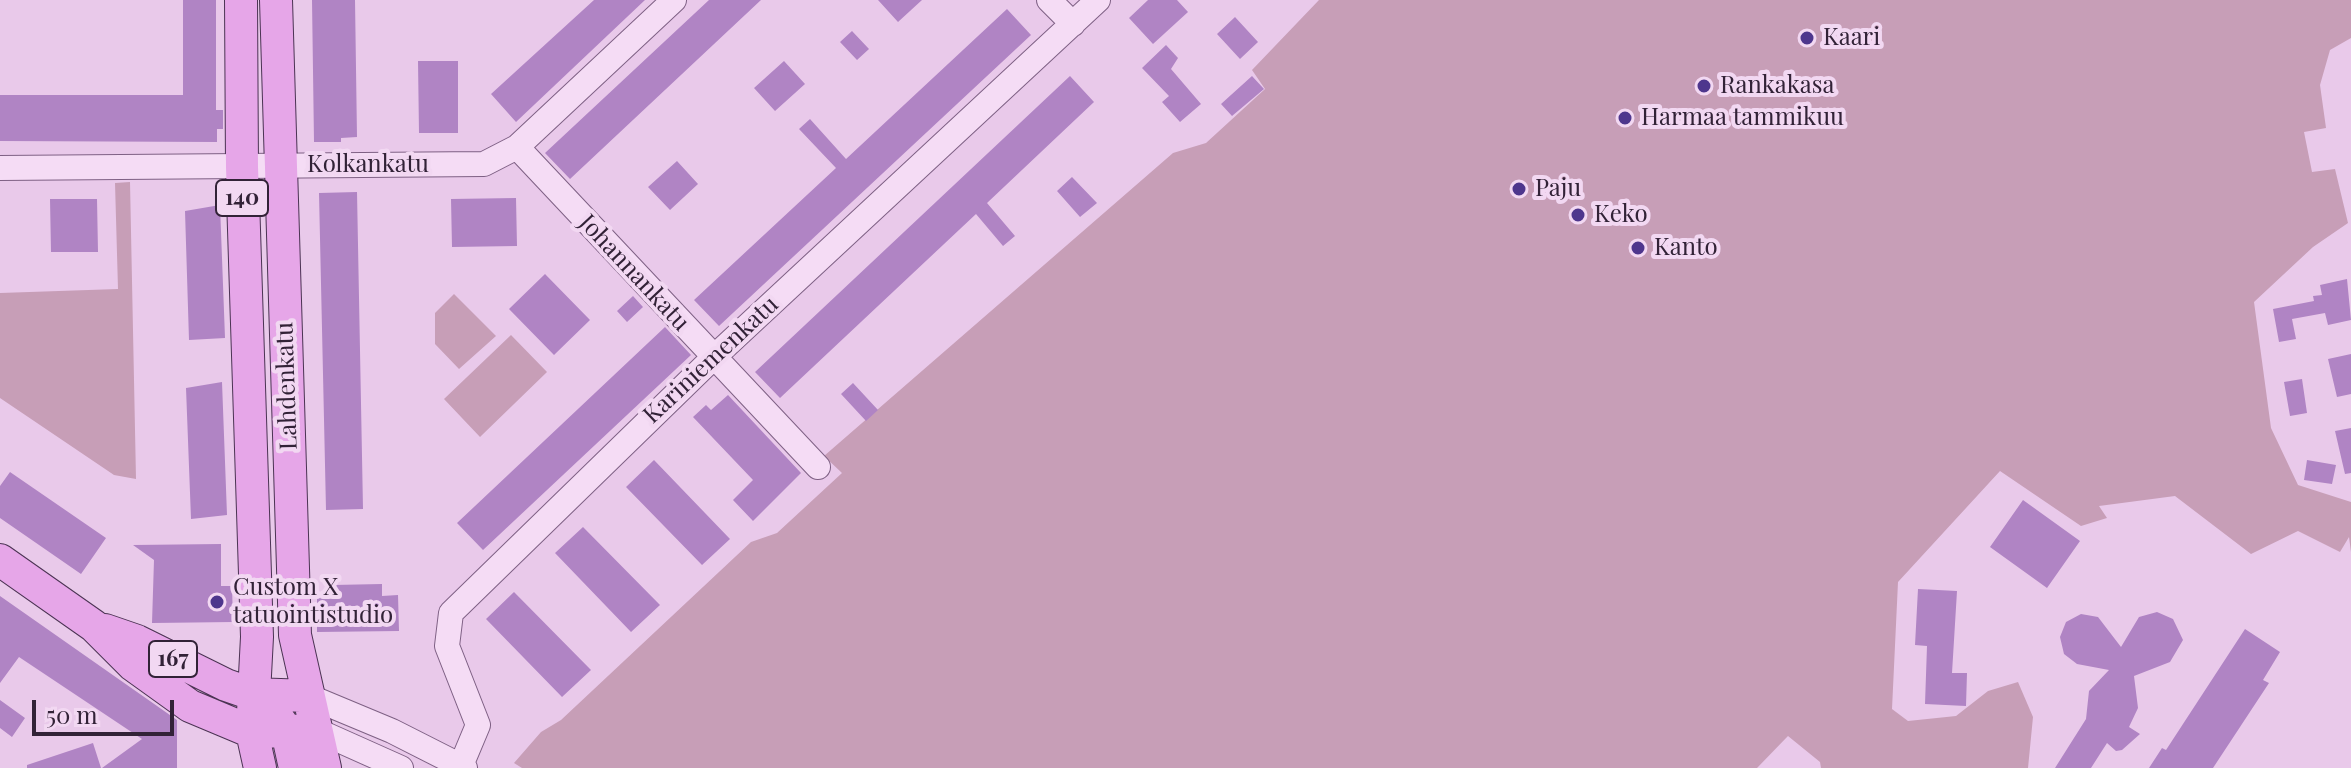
<!DOCTYPE html>
<style>
body{margin:0}
#map{position:relative;width:2351px;height:768px;overflow:hidden;background:#e9c9ea;font-family:"Playfair Display",serif}
canvas{display:block}
.scale{position:absolute;left:32px;top:700px;width:142px;height:36px;box-sizing:border-box;border:4px solid #322237;border-top:0;padding-left:10px;font-size:24px;line-height:28px;white-space:nowrap;color:#322237;-webkit-text-stroke:6px #f2d8f2;paint-order:stroke}
</style>
<div id="map">
<canvas width="2351" height="768"></canvas>
<div class="scale">50 m</div>
</div>
<script>
const c = document.querySelector('canvas').getContext('2d');
c.lineJoin = 'round';
function paint(path, color) { c.fillStyle = color; c.fill(path, 'evenodd'); }
const toPath = rows => new Path2D(rows.map(r => 'M' + r).join(''));
function strokePath(path, color, width, dash) { c.strokeStyle = color; c.lineWidth = width; c.lineCap = dash ? 'butt' : 'round'; c.setLineDash(dash || []); c.stroke(path); }
function write(font, color, halo, rows, align = 'center') {
  c.font = font + ' "Playfair Display",serif'; c.lineWidth = 8; c.setLineDash([]); c.textBaseline = 'middle'; c.strokeStyle = halo; c.fillStyle = color; for (const [text, x, y, turn = 0] of rows) {
    c.save(); c.translate(x, y); c.rotate((+turn || 0) * Math.PI / 180); c.textAlign = isNaN(turn) ? turn : align; if (halo) c.strokeText(text, 0, 0); c.fillText(text, 0, 0); c.restore();
  }
}
paint(toPath([
 [1319,0,2351,0,2351,38,2330,50,2320,85,2326,128,2304,132,2312,172,2335,169,2348,223,2313,247,2254,302,2271,428,2298,485,2351,502,2351,552,2349,537,2340,552,2298,531,2251,554,2175,496,2099,506,2107,518,2081,526,2000,471,1898,582,1892,709,1908,721,1956,716,1988,691,2018,682,2033,717,2028,768,1821,768,1820,762,1788,736,1757,768,522,768,514,763,541,732,561,720,751,542,777,533,842,473,824,456,1173,153,1206,143,1265,89,1252,70],
 [130,182,136,479,114,475,0,398,0,293,118,289,115,183],
 [454,294,496,336,459,369,435,344,435,313],
 [511,335,547,372,480,437,444,399]
]), '#c79eb7');
paint(toPath([
 [183,0,216,0,216,110,223,110,223,129,217,129,217,142,0,141,0,95,183,95],
 [312,0,355,0,357,137,341,138,341,142,314,142],
 [594,0,645,0,516,122,491,94],
 [709,0,761,0,570,179,545,153],
 [878,0,922,0,898,22],
 [1148,0,1177,0,1188,12,1153,44,1129,18],
 [1007,9,1031,35,719,326,694,300,836,168,799,129,810,119,846,159],
 [1235,17,1258,42,1240,59,1217,34],
 [852,31,869,49,857,60,840,42],
 [1166,45,1178,58,1171,69,1201,104,1180,122,1162,102,1169,96,1142,68],
 [418,61,458,61,458,133,419,133],
 [784,61,805,84,775,111,754,88],
 [1070,76,1094,102,987,203,1015,236,1003,246,976,214,780,398,755,372],
 [1252,76,1264,89,1232,116,1221,104],
 [677,161,698,184,670,210,648,187],
 [1072,177,1097,203,1080,217,1057,191],
 [357,192,363,509,326,510,319,193],
 [516,198,517,246,452,247,451,199],
 [50,199,97,199,98,252,51,252],
 [220,205,225,338,189,340,185,211],
 [545,274,590,320,554,355,509,309],
 [2347,279,2351,320,2328,325,2325,313,2292,319,2296,339,2279,342,2273,309,2314,301,2313,296,2322,295,2320,285],
 [633,296,643,307,627,322,617,311],
 [665,327,691,355,483,550,457,523],
 [2351,354,2351,394,2337,397,2328,359],
 [2302,379,2307,413,2290,416,2284,382],
 [222,382,227,515,191,519,186,388],
 [853,383,878,410,866,421,841,394],
 [728,395,801,473,753,521,733,500,753,480,693,417,706,405,711,410],
 [2351,428,2351,473,2345,474,2335,431],
 [654,460,730,539,702,565,626,487],
 [2307,460,2336,465,2332,484,2304,480],
 [10,472,106,538,81,574,0,518,0,486],
 [2023,500,2080,541,2047,588,1990,547],
 [583,527,660,605,631,632,555,553],
 [221,544,221,586,232,586,233,622,152,623,154,560,133,545],
 [382,584,382,596,398,595,399,631,317,632,317,597,334,597,333,585],
 [1918,589,1957,591,1952,673,1967,673,1966,706,1925,704,1927,646,1915,645],
 [514,592,591,670,562,697,486,619],
 [0,596,177,720,177,768,102,768,142,739,19,657,0,683],
 [2157,612,2173,619,2183,640,2170,662,2134,676,2138,708,2129,727,2140,734,2122,750,2116,751,2107,743,2091,768,2055,768,2086,719,2089,691,2109,670,2077,664,2064,654,2060,637,2066,622,2081,614,2098,617,2121,647,2139,617],
 [2245,629,2280,652,2263,680,2269,683,2213,768,2149,768,2162,748,2166,750],
 [0,700,25,718,12,737,0,728],
 [93,743,101,768,27,768,27,765]
]), '#b084c4');
const minor = toPath([
 [1049,0,1073,24],
 [517,147,818,467],
 [0,168,484,164,517,147,674,0],
 [308,696,392,731,465,768],
 [316,730,401,768],
 [460,768,478,725,447,646,451,613,714,357,1098,0]
]);
const major = toPath([
 [241,0,242,167,257,637,252,732,260,768],
 [276,0,295,635,325,768],
 [0,560,94,626,133,665,190,706,252,732,316,730],
 [105,630,137,641,226,685,252,694,308,696],
 [276,716,287,731,295,768]
]);
strokePath(minor, '#7e6084', 26);
strokePath(major, '#4b3353', 34);
strokePath(minor, '#f5dcf5', 24);
strokePath(major, '#e6a6e8', 32);
for (const [x, y, r, color] of [
 [1807,38,8,"#4e368d"],
 [1704,86,8,"#4e368d"],
 [1625,118,8,"#4e368d"],
 [1519,189,8,"#4e368d"],
 [1578,215,8,"#4e368d"],
 [1638,248,8,"#4e368d"],
 [217,602,8,"#4e368d"]
]) { const dot = new Path2D(); dot.arc(x, y, r, 0, 2 * Math.PI); c.fillStyle = color; c.fill(dot); strokePath(dot, '#f2d8f2', 3); }
for (const [x, y, w] of [
 [242,198,52],
 [173,659,48]
]) { const box = new Path2D(); box.roundRect(x - w / 2, y - 18, w, 36, 6); c.fillStyle = '#f2d8f2'; c.fill(box); strokePath(box, '#322237', 2); }
write('bold 22px', '#322237', null, [
 ["140",242,198],
 ["167",173,659]
]);
write('24px', '#322237', '#f2d8f2', [
 ["Kaari",1823,38],
 ["Rankakasa",1720,86],
 ["Harmaa tammikuu",1641,118],
 ["Paju",1535,189],
 ["Keko",1594,215],
 ["Kanto",1654,248],
 ["Custom X",233,588],
 ["tatuointistudio",233,616]
], 'left');
write('24px', '#322237', '#f2d8f2', [
 ["Kolkankatu",368,165],
 ["Johannankatu",634,273,47],
 ["Kariniemenkatu",711,360,-43],
 ["Lahdenkatu",287,386,-92]
]);
</script>
